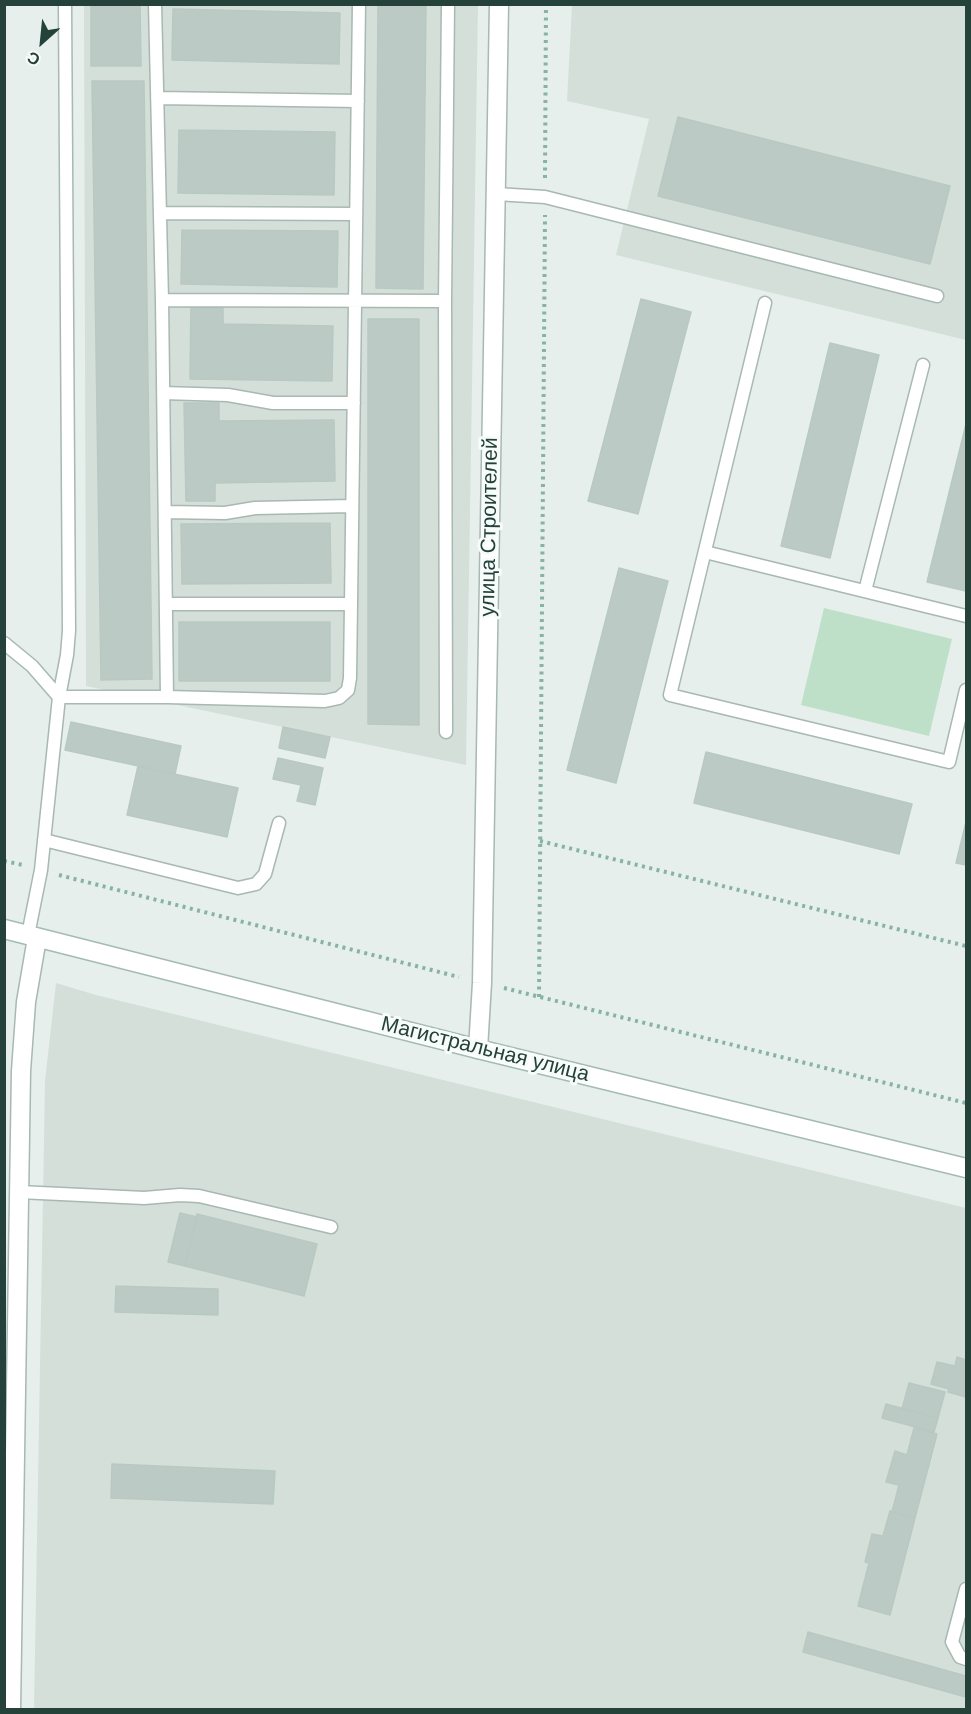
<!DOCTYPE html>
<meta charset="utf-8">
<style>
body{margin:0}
#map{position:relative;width:971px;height:1714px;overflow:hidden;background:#e6efeb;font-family:"DM Sans",sans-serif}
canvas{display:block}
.frame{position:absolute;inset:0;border:6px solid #24423a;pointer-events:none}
.north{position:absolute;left:12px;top:12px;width:60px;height:60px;-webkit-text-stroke:4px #f7fbf9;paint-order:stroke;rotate:207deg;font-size:16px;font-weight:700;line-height:24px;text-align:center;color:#24423a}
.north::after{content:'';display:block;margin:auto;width:21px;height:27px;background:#24423a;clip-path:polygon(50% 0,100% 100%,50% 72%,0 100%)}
</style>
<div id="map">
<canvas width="971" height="1714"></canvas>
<div class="frame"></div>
<div class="north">С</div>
</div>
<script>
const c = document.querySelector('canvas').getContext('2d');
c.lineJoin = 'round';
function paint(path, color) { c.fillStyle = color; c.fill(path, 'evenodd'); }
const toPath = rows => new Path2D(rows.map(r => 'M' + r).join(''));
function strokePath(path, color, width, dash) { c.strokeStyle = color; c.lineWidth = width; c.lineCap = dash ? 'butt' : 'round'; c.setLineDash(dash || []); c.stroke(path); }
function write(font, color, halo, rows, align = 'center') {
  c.font = font + ' "DM Sans",sans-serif'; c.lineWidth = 6; c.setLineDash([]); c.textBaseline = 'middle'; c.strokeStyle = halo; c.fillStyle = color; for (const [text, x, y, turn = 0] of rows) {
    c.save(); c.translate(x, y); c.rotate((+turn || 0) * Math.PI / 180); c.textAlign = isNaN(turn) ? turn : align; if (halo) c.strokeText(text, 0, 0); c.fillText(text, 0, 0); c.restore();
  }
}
paint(toPath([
 [84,5,478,5,466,765,86,686],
 [572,5,966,5,966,340,616,255,649,119,567,101],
 [56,983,96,995,966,1208,966,1709,34,1710,45,1081]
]), '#d4dfda');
paint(toPath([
 [824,608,952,639,929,736,801,705]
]), '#bfe0c8');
const building = toPath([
 [91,4,140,4,141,66,91,66,91,4],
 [378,4,426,4,423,289,376,288,378,4],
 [173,9,340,13,339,64,172,60,173,9],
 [92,81,144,81,152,679,101,680,92,81],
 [678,117,950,186,930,264,658,196,678,117],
 [179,130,335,132,334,195,178,193,179,130],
 [182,230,338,231,337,287,181,284,182,230],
 [641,299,691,312,638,514,588,501,641,299],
 [191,307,223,308,223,324,333,326,332,381,190,379,191,307],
 [368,319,419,319,419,725,368,724,368,319],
 [830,343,879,355,830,558,781,546,830,343],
 [184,403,219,403,219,421,334,420,335,481,215,483,215,501,186,501,184,403],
 [966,424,966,591,927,582,966,424],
 [330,523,331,583,182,584,181,524,330,523],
 [619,568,668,581,616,783,567,770,619,568],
 [179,622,330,622,330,681,179,681,179,622],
 [71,722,181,746,175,774,65,750,71,722],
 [283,727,330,737,325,758,279,748,283,727],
 [706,752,912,804,899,854,694,803,706,752],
 [278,758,323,768,315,805,297,801,301,785,273,779,278,758],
 [138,766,238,788,227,837,127,815,138,766],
 [966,822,966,865,956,863,966,822],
 [180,1213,197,1217,185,1266,168,1262,180,1213],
 [197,1214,317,1244,304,1296,185,1266,197,1214],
 [116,1286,218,1289,218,1315,115,1312,116,1286],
 [957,1357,966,1360,966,1397,948,1392,949,1389,931,1384,937,1362,955,1366,957,1357],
 [909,1383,945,1392,938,1418,902,1409,909,1383],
 [886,1404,938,1418,934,1432,882,1418,886,1404],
 [914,1428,937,1434,915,1518,892,1512,899,1485,886,1482,895,1451,907,1455,914,1428],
 [112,1464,275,1471,273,1504,111,1498,112,1464],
 [890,1511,915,1518,890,1615,858,1606,869,1563,865,1562,872,1534,883,1536,890,1511],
 [808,1632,966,1676,966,1697,803,1652,808,1632]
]);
paint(building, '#bbcac4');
strokePath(building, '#b8c9c2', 1.5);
const lane = toPath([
 [65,4,69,631,67,655,59,697,167,697,325,701,339,698,348,690,350,678,359,4],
 [155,4,162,300,167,697],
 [157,98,358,101],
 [496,194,545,197,937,296],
 [160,213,356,214],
 [162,300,445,301],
 [765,303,670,695,949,762,966,690],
 [163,393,228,395,273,403,354,403],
 [165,512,225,513,255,508,352,506],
 [705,552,966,616],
 [865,591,923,365],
 [166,604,351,604],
 [4,643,32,666,59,697,41,870,28,935],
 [446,732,445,301,448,4],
 [44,840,238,888,256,884,265,874,279,823],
 [19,1192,144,1198,180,1195,199,1196,331,1227],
 [966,1589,952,1642,960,1657,966,1659]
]);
const street = toPath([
 [478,1049,482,983,499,4],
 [11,1710,21,1071,26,1002,37,938]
]);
const secondary = toPath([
 [4,929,478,1049,966,1168]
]);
strokePath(lane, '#a8b8b2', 15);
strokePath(street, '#a8b8b2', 21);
strokePath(secondary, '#a4bbb3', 21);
strokePath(toPath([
 [545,178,546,4],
 [540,841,966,946],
 [4,861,23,865],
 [59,875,459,977],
 [504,988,966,1103],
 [539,997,545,215]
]), '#86b3a5', 4, [3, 4.5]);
strokePath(lane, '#fff', 12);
strokePath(street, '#fff', 18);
strokePath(secondary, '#fff', 18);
write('21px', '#24423a', '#f7fbf9', [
 ["улица Строителей",490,527,-89],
 ["Магистральная улица",485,1050,14]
]);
</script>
